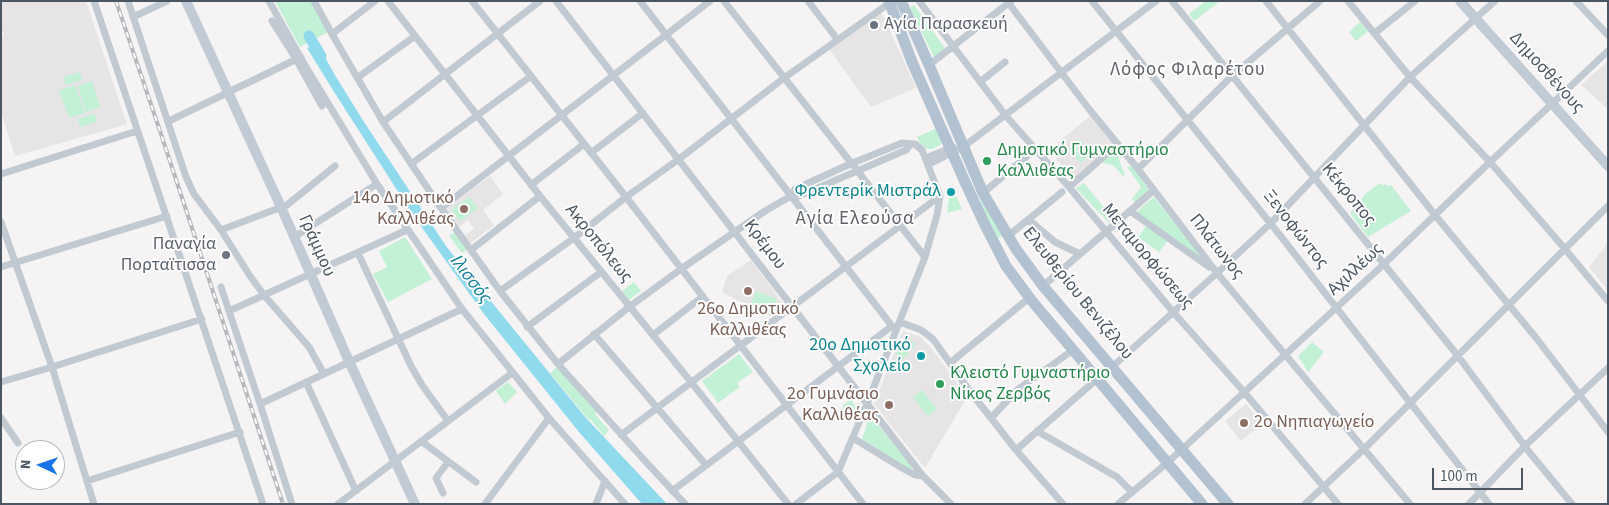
<!DOCTYPE html>
<meta charset="utf-8">
<style>
body{margin:0}
#map{position:relative;width:1609px;height:505px;overflow:hidden;background:#f5f3f3;font-family:"Source Sans 3",sans-serif}
canvas{display:block}
.frame{position:absolute;inset:0;border:2px solid #4a5661;pointer-events:none}
.north{position:absolute;left:15px;top:440px;width:50px;height:50px;box-sizing:border-box;background:#fff;border:1px solid #b7bbc0;border-radius:50%;rotate:273deg;font-size:14px;font-weight:700;line-height:20px;text-align:center;color:#4a5661}
.north::after{content:'';display:block;margin:auto;width:18px;height:22px;background:#1a73e8;clip-path:polygon(50% 0,100% 100%,50% 72%,0 100%)}
.scale{position:absolute;left:1432px;top:468px;width:91px;height:22px;box-sizing:border-box;border:2px solid #4a5661;border-top:0;padding-left:6px;font-size:15px;line-height:18px;white-space:nowrap;color:#4a5661;-webkit-text-stroke:4px #fff;paint-order:stroke}
</style>
<div id="map">
<canvas width="1609" height="505"></canvas>
<div class="frame"></div>
<div class="north">N</div>
<div class="scale">100 m</div>
</div>
<script>
const c = document.querySelector('canvas').getContext('2d');
c.lineJoin = 'round';
function paint(path, color) { c.fillStyle = color; c.fill(path, 'evenodd'); }
const toPath = rows => new Path2D(rows.map(r => 'M' + r).join(''));
function strokePath(path, color, width, dash) { c.strokeStyle = color; c.lineWidth = width; c.lineCap = dash ? 'butt' : 'round'; c.setLineDash(dash || []); c.stroke(path); }
function write(font, color, halo, rows, align = 'center') {
  c.font = font + ' "Source Sans 3",sans-serif'; c.lineWidth = 4; c.setLineDash([]); c.textBaseline = 'middle'; c.strokeStyle = halo; c.fillStyle = color; for (const [text, x, y, turn = 0] of rows) {
    c.save(); c.translate(x, y); c.rotate((+turn || 0) * Math.PI / 180); c.textAlign = isNaN(turn) ? turn : align; if (halo) c.strokeText(text, 0, 0); c.fillText(text, 0, 0); c.restore();
  }
}
paint(toPath([
 [1,1,86,1,127,124,15,156,1,112,1,37,4,36,1,27],
 [880,9,916,88,871,107,829,49],
 [1608,61,1608,109,1581,85],
 [1090,116,1114,145,1073,179,1049,150],
 [490,176,503,194,483,210,494,225,471,243,465,235,474,229,468,220,459,227,445,209],
 [1608,243,1608,290,1589,267],
 [751,260,784,305,770,316,723,293,723,288,727,276],
 [903,331,919,336,929,345,967,397,925,468,874,404],
 [1246,404,1262,424,1241,441,1225,421]
]), '#e6e4e5');
paint(toPath([
 [275,1,311,1,328,32,300,47],
 [1206,1,1220,1,1194,21,1189,14],
 [914,5,945,48,934,57,910,8],
 [1360,22,1368,31,1356,41,1349,32],
 [80,72,82,80,66,85,63,77],
 [92,81,100,107,86,112,78,86],
 [75,85,85,113,69,118,59,91],
 [94,114,97,122,80,127,78,119],
 [937,128,942,143,940,145,933,149,927,149,920,143,917,137],
 [1079,139,1092,153,1080,163,1069,148],
 [1117,147,1122,154,1118,157,1125,175,1123,176,1113,165,1100,162],
 [1132,166,1149,190,1135,203,1132,199,1141,187,1127,167],
 [1084,183,1107,211,1114,207,1121,215,1109,223,1076,188],
 [1380,183,1382,185,1385,184,1387,186,1391,185,1411,211,1368,237,1350,213,1365,194],
 [953,189,962,209,947,213,950,191,952,193],
 [469,197,478,208,460,221,451,210],
 [1154,197,1208,264,1136,212],
 [980,198,1002,236,998,238,984,211],
 [1147,225,1168,240,1159,252,1138,237],
 [456,231,468,248,462,253,449,236],
 [405,237,432,279,388,302,373,274,387,267,379,251],
 [634,282,641,291,629,300,622,291],
 [756,291,777,299,772,311,751,303],
 [908,338,916,344,902,360,895,354],
 [1312,342,1324,352,1308,372,1298,356],
 [739,354,753,372,737,383,740,387,718,403,702,381],
 [557,367,598,411,595,414,609,430,604,436,590,419,589,420,550,373],
 [508,382,517,392,505,404,496,391],
 [922,390,937,409,928,416,913,397],
 [851,399,856,408,855,417,843,413,844,408,842,406],
 [871,419,873,419,911,465,912,468,909,469,862,439,868,421]
]), '#c3f1d5');
paint(toPath([
 [317,43,336,77,366,125,446,246,586,418,667,504,642,504,579,432,484,314,415,218,336,95,307,48]
]), '#90daee');
strokePath(toPath([
 [309,36,321,56]
]), '#90daee', 11);
strokePath(toPath([
 [94,1,263,504],
 [128,1,186,177,194,194,221,230,250,276,264,295,309,347,324,374],
 [269,1,303,62,377,184,462,309,549,418,625,504],
 [314,1,332,34,383,122,441,208,500,291,558,364,646,462,685,504],
 [388,1,540,196,691,382,788,504],
 [472,1,626,197,863,504],
 [556,1,923,476,951,504],
 [640,1,892,326,897,328],
 [724,1,925,257],
 [808,1,837,39],
 [919,1,1006,116,1069,187,1174,313,1245,393,1338,504],
 [1007,1,1089,109,1138,169,1217,273,1410,504],
 [1092,1,1279,234,1489,504],
 [1172,1,1458,356,1530,453,1572,504],
 [1266,1,1435,215,1537,339,1608,432],
 [1348,1,1410,77,1490,162,1565,249,1608,301],
 [1576,1,1608,35],
 [133,17,167,1],
 [272,21,296,59,322,106],
 [1375,33,1415,1],
 [332,34,375,1],
 [929,65,1011,1],
 [357,78,415,36],
 [980,82,1005,62],
 [169,121,301,57],
 [383,122,540,1],
 [591,153,643,113],
 [926,158,953,147],
 [411,164,531,76],
 [929,164,963,147,1156,1],
 [1138,169,1233,75,1320,1],
 [1,174,137,131],
 [531,185,584,144],
 [1069,187,1118,144],
 [983,193,1027,156],
 [791,196,795,189,850,164,902,143,915,144,922,150,940,196,937,215,925,257,867,404,838,472,796,504],
 [441,208,710,1],
 [1130,211,1209,267],
 [1029,220,1055,242,1080,254],
 [1,222,52,367,94,504],
 [221,230,287,205,335,166],
 [1008,236,1062,192],
 [294,237,377,184],
 [471,250,540,196],
 [358,253,411,366,422,385,448,421],
 [1,267,167,216],
 [1043,286,1153,191],
 [221,287,260,404,292,504],
 [500,291,574,238,626,197,679,159,784,78,891,2],
 [229,311,407,230],
 [900,322,921,330,933,339,971,393,991,418,1016,450,1063,504],
 [527,327,601,272],
 [594,334,706,465],
 [653,335,702,297],
 [950,363,1029,298],
 [558,364,629,307,681,269,765,211,791,196,799,196,906,150,911,144],
 [1112,367,1217,273,1271,223,1410,77,1495,1],
 [1,382,52,367,202,319],
 [306,382,356,491],
 [260,404,462,309],
 [1,418,18,443],
 [991,418,1017,390,1073,350],
 [1037,431,1117,477,1132,492],
 [621,435,940,196],
 [853,438,902,468,915,475,923,476],
 [421,441,476,482],
 [1016,450,1097,379],
 [87,481,240,432],
 [672,491,892,326],
 [443,493,436,478,448,462],
 [338,504,512,373],
 [485,504,549,418],
 [596,504,605,481],
 [1118,504,1167,463,1384,264,1490,162,1608,51],
 [1305,504,1365,448,1608,206],
 [1469,504,1525,446,1608,368]
]), '#c1cad2', 7);
strokePath(toPath([
 [186,1,281,207,348,359,415,504],
 [1460,1,1608,166]
]), '#c1cbd6', 10);
strokePath(toPath([
 [889,1,912,62,965,182,985,225,1006,266,1032,301,1202,504],
 [901,1,929,65,983,193,1016,249,1043,286,1228,504]
]), '#b3c2d1', 11);
const rail = toPath([
 [116,1,161,134,283,504]
]);
strokePath(rail, '#b5b8bd', 4);
strokePath(rail, '#fff', 2, [5.5]);
for (const [x, y, r, color] of [
 [874,25,5,"#6b7280"],
 [987,161,5,"#2e9e5b"],
 [951,192,5,"#0f9aa8"],
 [464,209,5,"#8d6e63"],
 [226,255,5,"#6b7280"],
 [748,291,5,"#8d6e63"],
 [921,356,5,"#0f9aa8"],
 [940,384,5,"#2e9e5b"],
 [889,405,5,"#8d6e63"],
 [1244,423,5,"#8d6e63"]
]) { const dot = new Path2D(); dot.arc(x, y, r, 0, 2 * Math.PI); c.fillStyle = color; c.fill(dot); strokePath(dot, '#fff', 2); }
write('18px', '#5b616d', '#fff', [
 ["Αγία Παρασκευή",884,25],
 ["Παναγία",216,245,"right"],
 ["Πορταϊτισσα",216,266,"right"]
], 'left');
write('18px', '#4a5661', '#fff', [
 ["Δημοσθένους",1546,73,48],
 ["Κέκροπος",1348,195,51],
 ["Ξενοφώντος",1295,230,52],
 ["Ακροπόλεως",598,244,51],
 ["Κρέμου",764,245,53],
 ["Γράμμου",316,246,66],
 ["Πλάτωνος",1216,247,52],
 ["Μεταμορφώσεως",1147,257,50],
 ["Αχιλλέως",1356,270,-43],
 ["Ελευθερίου Βενιζέλου",1077,294,51]
]);
write('18px', '#27864d', '#fff', [
 ["Δημοτικό Γυμναστήριο",997,151],
 ["Καλλιθέας",997,172],
 ["Κλειστό Γυμναστήριο",950,374],
 ["Νίκος Ζερβός",950,395]
], 'left');
write('18px', '#0d838f', '#fff', [
 ["Φρεντερίκ Μιστράλ",941,192],
 ["20ο Δημοτικό",911,346],
 ["Σχολείο",911,367]
], 'right');
write('18px', '#785e54', '#fff', [
 ["14ο Δημοτικό",454,199],
 ["Καλλιθέας",454,220],
 ["26ο Δημοτικό",748,310,"center"],
 ["Καλλιθέας",748,331,"center"],
 ["2ο Γυμνάσιο",879,395],
 ["Καλλιθέας",879,416],
 ["2ο Νηπιαγωγείο",1254,423,"left"]
], 'right');
c.letterSpacing = '1px';
write('19px', '#5f6368', '#fff', [
 ["Λόφος Φιλαρέτου",1188,71],
 ["Αγία Ελεούσα",855,220]
]);
c.letterSpacing = '0px';
write('italic 19px', '#0c7c9b', '#fff', [
 ["Ιλισσός",470,280,53]
]);
</script>
